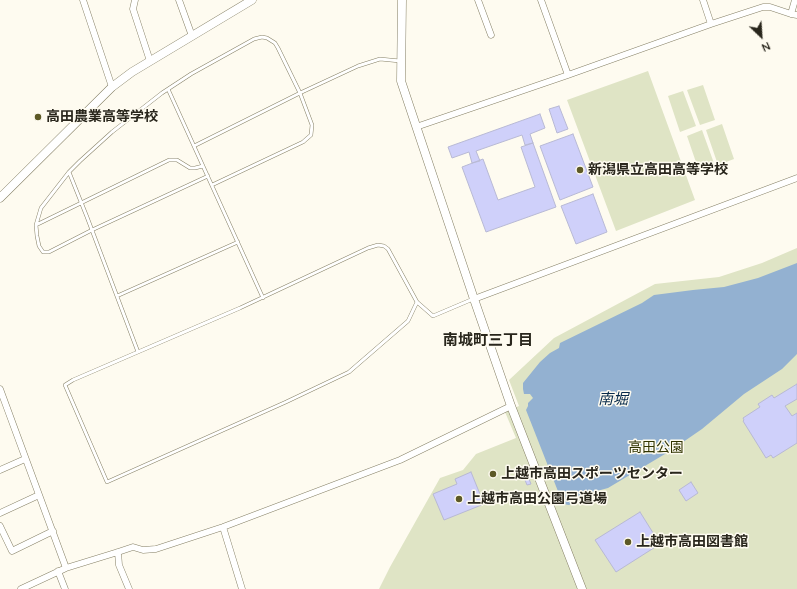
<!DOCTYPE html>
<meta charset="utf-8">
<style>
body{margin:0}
#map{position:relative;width:797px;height:589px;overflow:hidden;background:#fefbf0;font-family:Quicksand,sans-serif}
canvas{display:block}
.north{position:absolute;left:741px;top:16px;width:40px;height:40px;-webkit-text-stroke:3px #fefbf0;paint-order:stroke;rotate:155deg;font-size:11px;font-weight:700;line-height:16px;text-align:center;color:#29261c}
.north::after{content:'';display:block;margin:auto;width:14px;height:18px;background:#29261c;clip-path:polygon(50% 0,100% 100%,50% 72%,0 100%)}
</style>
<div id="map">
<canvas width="797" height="589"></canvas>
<div class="north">N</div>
</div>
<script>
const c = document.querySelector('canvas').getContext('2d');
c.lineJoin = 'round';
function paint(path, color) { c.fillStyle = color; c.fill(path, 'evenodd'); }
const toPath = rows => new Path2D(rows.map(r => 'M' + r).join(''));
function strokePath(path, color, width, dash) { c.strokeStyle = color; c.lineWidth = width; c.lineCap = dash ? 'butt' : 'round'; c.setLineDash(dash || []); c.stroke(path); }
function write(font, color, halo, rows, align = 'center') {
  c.font = font + ' Quicksand,"Noto Sans JP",sans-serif'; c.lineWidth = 3; c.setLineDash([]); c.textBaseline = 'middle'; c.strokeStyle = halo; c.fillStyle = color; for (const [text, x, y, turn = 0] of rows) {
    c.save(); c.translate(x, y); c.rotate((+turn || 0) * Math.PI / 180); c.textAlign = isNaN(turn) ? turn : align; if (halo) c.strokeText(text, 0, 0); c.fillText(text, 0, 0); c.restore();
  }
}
paint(toPath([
 [648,71,695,200,616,231,567,100],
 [703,85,715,120,700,125,687,90],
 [683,91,696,126,680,132,668,96],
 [722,124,734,159,718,165,706,130],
 [702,130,715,166,699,171,687,136],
 [797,248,797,589,379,589,390,567,440,478,463,470,476,454,516,438,505,412,519,406,509,380,554,338,655,284,719,277,762,263]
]), '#dfe4c5');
paint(toPath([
 [797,263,797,354,782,369,744,394,702,429,670,451,608,488,597,491,569,505,563,504,526,410,528,406,528,403,533,398,530,394,524,394,523,389,523,383,540,362,550,353,559,348,560,343,642,303,654,295,693,290,724,287,758,278]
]), '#93b1d1');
const building = toPath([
 [559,106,568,129,557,133,549,109,559,106],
 [540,114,545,128,530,134,533,143,525,145,522,135,476,151,480,161,472,163,469,152,452,158,448,147,540,114],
 [573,134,593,187,560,200,540,146,573,134],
 [533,143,556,207,486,232,462,167,483,159,498,200,535,187,521,147,533,143],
 [593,194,607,232,576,244,561,206,593,194],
 [797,384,797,399,785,406,792,416,797,413,797,443,773,458,771,455,766,458,743,421,744,420,743,418,760,407,758,404,772,395,774,398,797,384],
 [471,472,484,504,444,520,433,494,457,484,455,479,471,472],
 [527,474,531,484,527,485,523,475,527,474],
 [691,482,698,493,686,501,679,490,691,482],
 [640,512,660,544,616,572,595,540,640,512]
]);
paint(building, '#cfd0fa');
strokePath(building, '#b8b9d4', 1);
const lane = toPath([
 [168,89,263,298],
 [194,146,300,93,358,66,380,59,400,61],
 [69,172,87,217,138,352],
 [208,176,92,230,49,252,43,252,39,246,37,236,36,225,41,208,69,172,80,161,112,132,162,93,191,74,254,39,262,37,267,38,275,43,278,48,300,93,312,125,311,135,303,142,212,185],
 [36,225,169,160,177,160,190,168,195,168,203,166],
 [117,296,238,242],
 [417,302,408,321,349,372,286,402,107,482,65,385,73,380,240,308,368,248,378,245,384,246,388,249,417,302,433,316,473,299]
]);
const street = toPath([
 [83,0,112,87],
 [135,0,133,9,150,61],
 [179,0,192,36],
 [478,0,491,35],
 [541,0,568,75],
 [703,0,711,24],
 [791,14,795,0],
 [416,127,568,75,711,24,763,7,770,7,791,14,797,15],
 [474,299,797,178],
 [0,389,66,568],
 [0,470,25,459],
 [0,513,39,495],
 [0,526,12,551,53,531],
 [223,527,242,589],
 [118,552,119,565,129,589],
 [58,571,65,589],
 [21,589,66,568,118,552,133,547,143,550,156,549,223,527,400,460,511,406]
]);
const secondary = toPath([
 [402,0,401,81,474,299,511,406,582,589],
 [0,198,112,87,132,72,252,0]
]);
strokePath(lane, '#868066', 4);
strokePath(street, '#868066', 7);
strokePath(secondary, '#868066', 9);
strokePath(lane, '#fff', 3);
strokePath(street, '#fff', 6);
strokePath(secondary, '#fff', 8);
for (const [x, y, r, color] of [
 [38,117,4,"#5d5926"],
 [580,170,4,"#5d5926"],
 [493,474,4,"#5d5926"],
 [459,499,4,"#5d5926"],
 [628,542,4,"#5d5926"]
]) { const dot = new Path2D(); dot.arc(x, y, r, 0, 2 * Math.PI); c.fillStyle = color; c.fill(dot); strokePath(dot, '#fefbf0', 1.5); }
write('bold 14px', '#29261c', '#fefbf0', [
 ["高田農業高等学校",46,117],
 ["新潟県立高田高等学校",588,170],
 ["上越市高田スポーツセンター",501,474],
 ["上越市高田公園弓道場",467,499],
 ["上越市高田図書館",636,542]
], 'left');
write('14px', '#313400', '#fefbf0', [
 ["高田公園",656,448]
]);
write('bold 15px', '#29261c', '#fefbf0', [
 ["南城町三丁目",488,340]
]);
write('italic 15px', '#082b4b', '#fefbf0', [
 ["南堀",613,399]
]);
</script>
